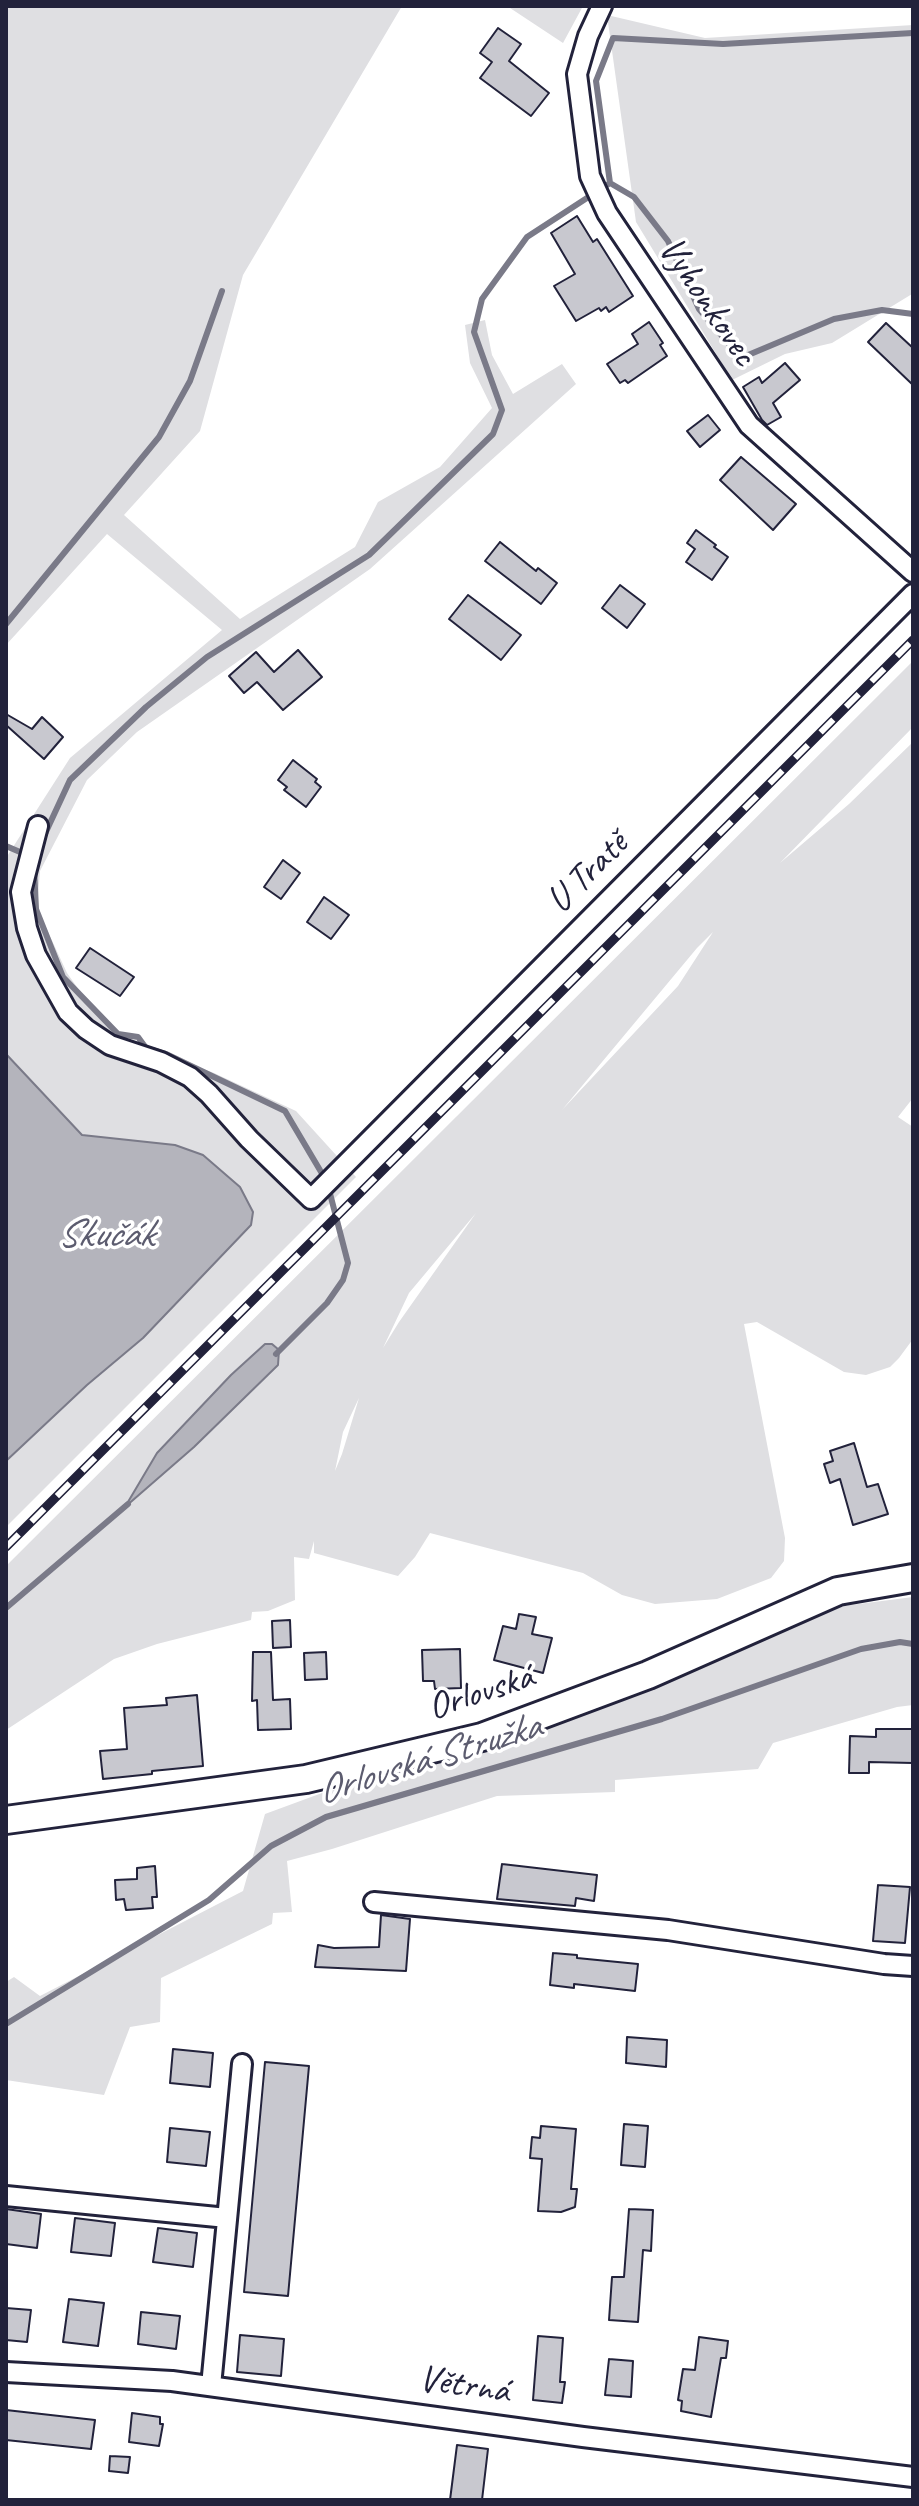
<!DOCTYPE html>
<meta charset="utf-8">
<style>
body{margin:0}
#map{position:relative;width:919px;height:2506px;overflow:hidden;background:#fff;font-family:Caveat,sans-serif}
canvas{display:block}
.frame{position:absolute;inset:0;border:8px solid #22223b;pointer-events:none}
</style>
<div id="map">
<canvas width="919" height="2506"></canvas>
<div class="frame"></div>
</div>
<script>
const c = document.querySelector('canvas').getContext('2d');
c.lineJoin = 'round';
function paint(path, color) { c.fillStyle = color; c.fill(path, 'evenodd'); }
const toPath = rows => new Path2D(rows.map(r => 'M' + r).join(''));
function strokePath(path, color, width, dash) { c.strokeStyle = color; c.lineWidth = width; c.lineCap = dash ? 'butt' : 'round'; c.setLineDash(dash || []); c.stroke(path); }
function write(font, color, halo, rows, align = 'center') {
  c.font = font + ' Caveat,sans-serif'; c.lineWidth = 7; c.setLineDash([]); c.textBaseline = 'middle'; c.strokeStyle = halo; c.fillStyle = color; for (const [text, x, y, turn = 0] of rows) {
    c.save(); c.translate(x, y); c.rotate((+turn || 0) * Math.PI / 180); c.textAlign = isNaN(turn) ? turn : align; if (halo) c.strokeText(text, 0, 0); c.fillText(text, 0, 0); c.restore();
  }
}
paint(toPath([
 [6,6,402,6,243,275,200,431,124,515,240,619,355,547,378,502,440,467,492,408,470,363,465,325,485,320,492,355,513,394,562,364,576,384,370,569,137,732,87,780,40,871,37,908,67,973,89,1004,119,1036,214,1073,296,1111,356,1177,6,1527,6,1461,87,1385,143,1338,108,1138,82,1135,6,1054,6,858,70,758,222,630,107,534,6,645],
 [507,6,583,6,563,43],
 [607,15,705,38,913,25,912,294,832,343,785,354,732,380,636,222],
 [913,661,913,727,780,863,849,804,913,742,913,1098,898,1117,913,1127,913,1339,899,1358,890,1367,866,1375,844,1372,757,1322,744,1324,785,1538,784,1561,771,1578,717,1599,655,1604,622,1595,583,1573,430,1533,415,1557,398,1576,314,1553,314,1541,309,1559,294,1557,295,1600,268,1611,252,1612,251,1620,157,1644,114,1659,6,1730,6,1566],
 [713,932,678,986,562,1110,697,948],
 [476,1213,399,1322,383,1348,409,1293],
 [265,1344,279,1350,277,1365,194,1447,128,1505,157,1453,231,1375],
 [359,1398,342,1454,335,1471,343,1432],
 [913,1597,913,1705,897,1707,773,1743,758,1769,615,1780,615,1792,497,1796,332,1849,287,1861,292,1912,273,1913,272,1924,161,1978,160,2022,130,2027,104,2095,6,2080,6,1982,14,1977,40,1996,243,1891,265,1814,322,1793,520,1739,843,1606]
]), '#dfdfe2');
const water = toPath([
 [6,1054,82,1135,175,1145,203,1155,240,1187,253,1212,251,1225,143,1338,87,1385,6,1461,6,1054],
 [265,1344,272,1344,279,1350,278,1365,194,1447,125,1507,157,1453,231,1375,265,1344]
]);
paint(water, '#b4b4bc');
strokePath(water, '#7a7a88', 2);
strokePath(toPath([
 [610,183,596,81,613,38,723,44,913,33],
 [6,624,159,437,190,381,222,291],
 [44,836,70,780,146,707,207,657,369,555,493,434,502,410,474,332,482,299,527,237,610,183,634,197,668,241,699,309,741,358,834,319,882,310,913,314],
 [6,846,27,855],
 [34,868,36,909,63,977,118,1034,138,1037,146,1048,166,1054,285,1111,327,1182,348,1263,343,1280,327,1303,276,1354],
 [6,1608,128,1504],
 [6,2024,209,1900,271,1846,326,1817,662,1719,861,1649,900,1642,913,1644]
]), '#7a7a88', 6);
const building = toPath([
 [498,28,521,44,509,61,549,93,531,116,480,78,492,62,480,53,498,28],
 [577,216,593,242,597,239,633,296,609,312,606,307,601,311,599,308,576,321,554,286,575,274,551,233,577,216],
 [649,322,663,343,660,345,667,356,628,383,625,380,620,383,607,364,638,344,632,334,649,322],
 [886,323,913,348,913,385,868,342,886,323],
 [785,363,800,380,773,403,781,417,767,425,762,420,743,387,759,377,762,383,785,363],
 [708,415,720,430,700,447,687,431,708,415],
 [741,457,796,504,773,530,720,480,741,457],
 [696,530,716,545,714,547,728,557,712,580,686,562,695,549,687,543,696,530],
 [500,542,536,571,538,568,557,583,541,604,485,561,500,542],
 [620,585,645,604,627,628,602,608,620,585],
 [468,595,521,635,501,660,449,619,468,595],
 [298,650,322,677,283,710,257,682,244,693,229,676,256,652,274,672,298,650],
 [6,714,32,729,42,717,63,737,44,759,6,725,6,714],
 [293,760,317,779,315,782,321,787,306,807,284,790,287,787,278,780,293,760],
 [283,860,300,873,281,899,264,887,283,860],
 [324,897,349,915,331,939,307,922,324,897],
 [90,948,134,977,120,996,76,968,90,948],
 [854,1443,867,1487,878,1484,888,1514,853,1525,840,1479,830,1483,824,1464,833,1461,830,1451,854,1443],
 [519,1614,536,1617,532,1634,552,1638,543,1673,494,1660,503,1626,516,1629,519,1614],
 [290,1620,291,1647,273,1648,272,1621,290,1620],
 [460,1649,461,1688,435,1689,434,1681,423,1681,422,1650,460,1649],
 [253,1652,271,1652,273,1700,290,1699,291,1729,258,1730,257,1700,252,1701,253,1652],
 [326,1652,327,1679,305,1680,304,1653,326,1652],
 [197,1695,203,1766,152,1771,152,1774,103,1779,100,1751,127,1749,124,1708,167,1705,166,1698,197,1695],
 [876,1729,913,1729,913,1763,869,1762,869,1773,849,1773,850,1736,876,1737,876,1729],
 [502,1864,597,1875,594,1901,576,1898,575,1906,497,1899,502,1864],
 [155,1866,157,1897,152,1897,153,1908,126,1910,124,1899,116,1900,115,1880,137,1879,137,1868,155,1866],
 [878,1885,910,1887,905,1943,873,1941,878,1885],
 [381,1915,410,1919,406,1971,315,1967,318,1945,334,1948,379,1947,381,1915],
 [553,1953,577,1955,577,1958,638,1964,635,1991,574,1984,574,1988,550,1985,553,1953],
 [627,2037,667,2040,666,2067,626,2063,627,2037],
 [173,2049,213,2053,210,2087,170,2083,173,2049],
 [265,2062,309,2066,288,2296,244,2292,265,2062],
 [624,2124,648,2126,645,2167,621,2165,624,2124],
 [541,2126,576,2129,571,2189,577,2189,575,2207,561,2212,538,2211,542,2159,530,2158,532,2137,540,2138,541,2126],
 [170,2128,210,2132,206,2166,167,2162,170,2128],
 [6,2209,41,2214,37,2248,6,2244,6,2209],
 [629,2209,653,2210,651,2251,643,2250,638,2322,609,2320,612,2277,624,2277,629,2209],
 [75,2218,115,2223,111,2256,71,2252,75,2218],
 [158,2228,197,2233,193,2267,153,2262,158,2228],
 [69,2299,104,2303,98,2346,63,2342,69,2299],
 [6,2308,31,2310,27,2342,6,2340,6,2308],
 [141,2312,180,2316,176,2349,138,2344,141,2312],
 [240,2335,284,2339,281,2376,237,2372,240,2335],
 [538,2336,563,2338,560,2382,565,2382,562,2403,533,2400,538,2336],
 [699,2337,728,2341,726,2358,721,2358,711,2417,681,2411,682,2401,678,2400,683,2369,695,2370,699,2337],
 [609,2359,633,2361,631,2397,605,2395,609,2359],
 [6,2410,95,2420,91,2449,6,2440,6,2410],
 [132,2413,160,2417,160,2424,163,2424,159,2446,129,2442,132,2413],
 [457,2445,488,2449,482,2500,450,2500,457,2445],
 [110,2456,130,2457,128,2473,109,2471,110,2456]
]);
paint(building, '#c8c8cf');
strokePath(building, '#22223b', 2);
const minor = toPath([
 [602,6,588,36,577,74,590,176,607,213,749,425,913,572],
 [38,826,21,892,27,928,36,955,68,1012,86,1029,110,1045,161,1062,190,1077,209,1094,249,1139,311,1199,913,594],
 [374,1902,668,1930,884,1964,913,1966],
 [6,2196,227,2218],
 [6,2372,172,2381,583,2437,913,2477],
 [211,2386,242,2064]
]);
const secondary = toPath([
 [6,1820,306,1779,482,1737,648,1675,838,1591,913,1578]
]);
strokePath(minor, '#22223b', 24);
strokePath(secondary, '#22223b', 32);
strokePath(minor, '#fff', 18);
strokePath(secondary, '#fff', 26);
const rail = toPath([
 [6,1547,913,640]
]);
strokePath(rail, '#22223b', 9);
strokePath(rail, '#fff', 6, [18]);
write('38px', '#22223b', '#fff', [
 ["Vyhonkovec",707,302,56],
 ["U Tratě",588,873,-45],
 ["Orlovská",481,1693,-18],
 ["Větrná",464,2386,8]
]);
write('italic 40px', '#5c5c6f', '#fff', [
 ["Skučák",105,1236],
 ["Orlovská Stružka",429,1760,-17]
]);
</script>
